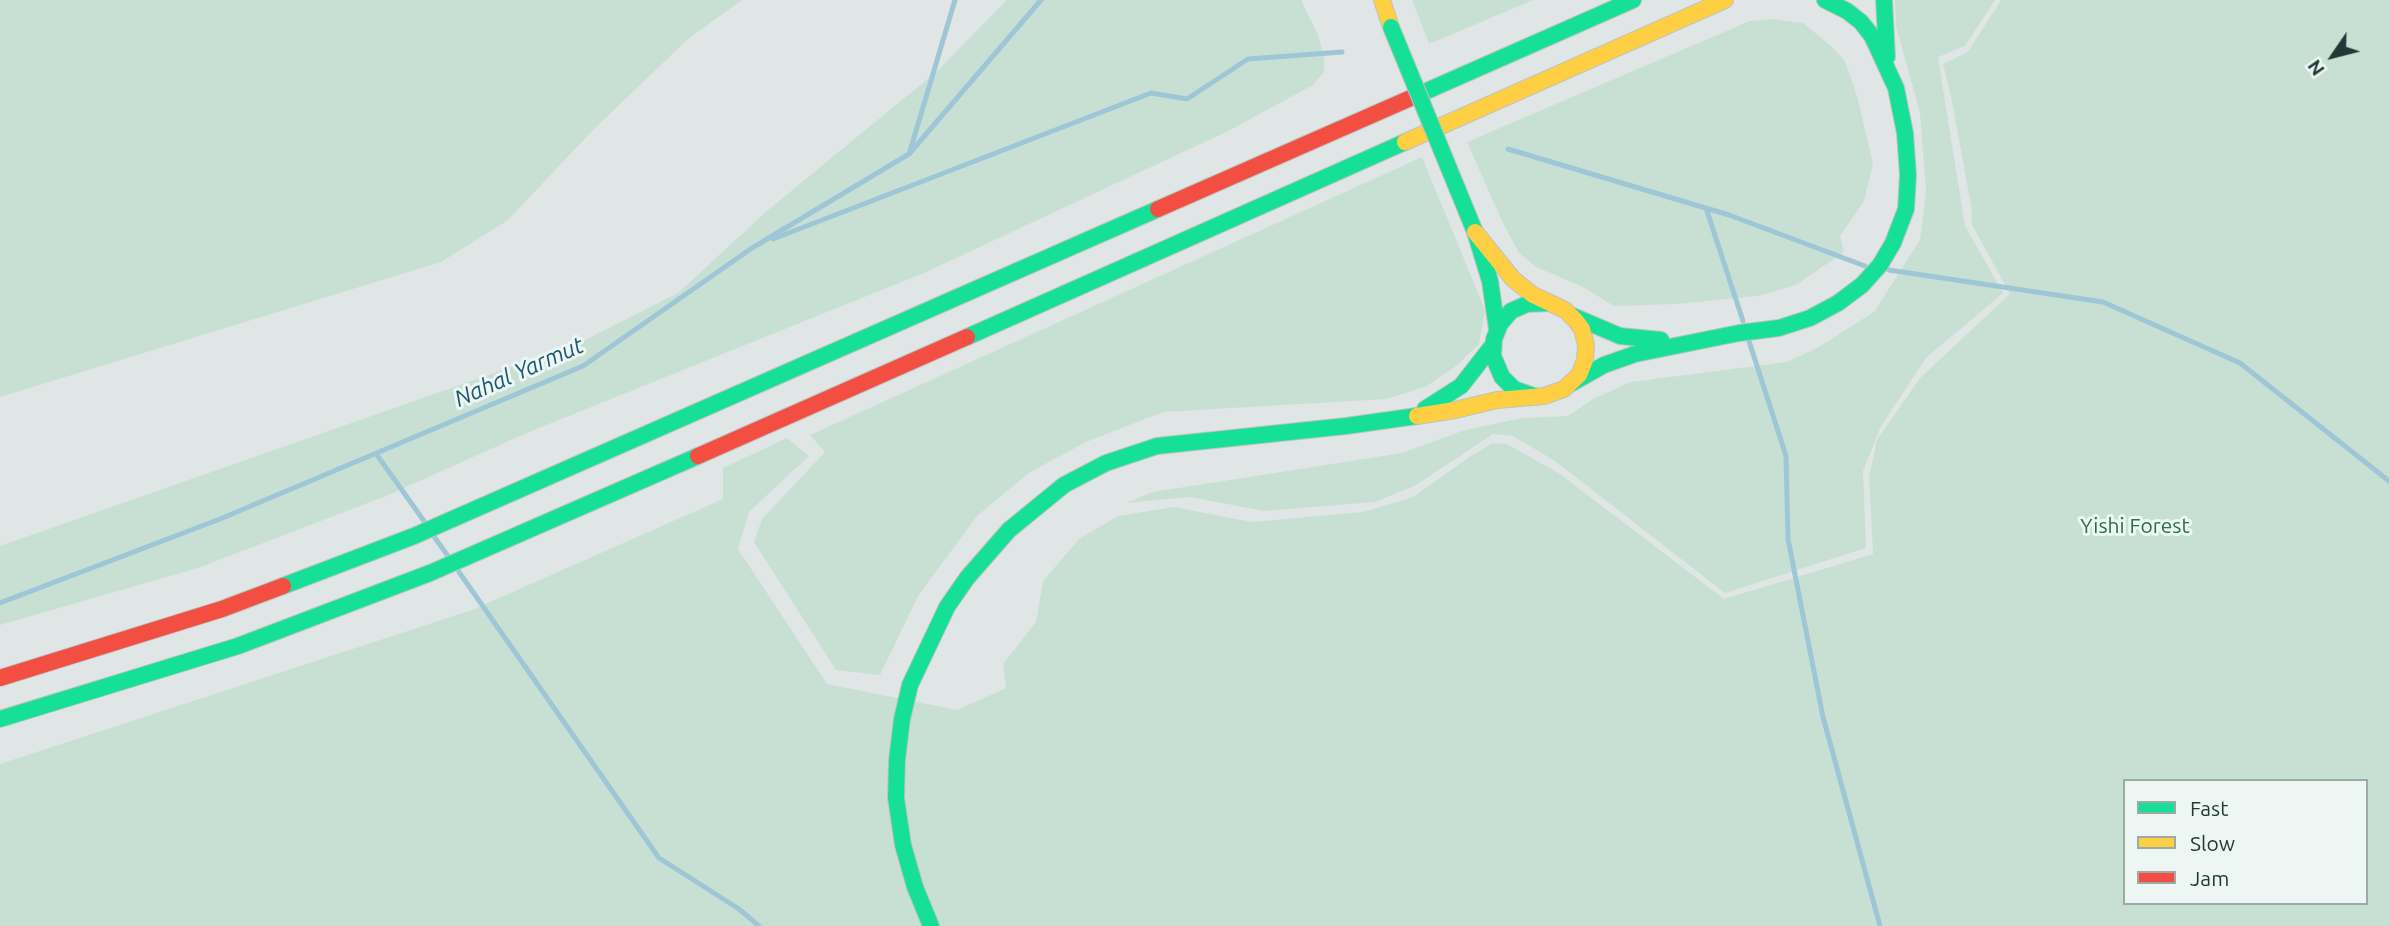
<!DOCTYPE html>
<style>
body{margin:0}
#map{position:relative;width:2389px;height:926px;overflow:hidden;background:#e0e6e5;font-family:Ubuntu,sans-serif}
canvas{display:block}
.legend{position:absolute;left:2123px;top:779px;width:245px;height:126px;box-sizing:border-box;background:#edf6f3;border:2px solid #9baaa7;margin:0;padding:9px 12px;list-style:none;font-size:21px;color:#1f3936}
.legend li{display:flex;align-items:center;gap:14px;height:35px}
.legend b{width:35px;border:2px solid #9baaa7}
.north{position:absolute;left:2298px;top:21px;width:70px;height:70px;-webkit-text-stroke:5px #edf6f3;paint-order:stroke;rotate:235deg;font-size:19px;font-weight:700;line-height:28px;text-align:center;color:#1f3936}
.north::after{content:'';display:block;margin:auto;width:24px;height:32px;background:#1f3936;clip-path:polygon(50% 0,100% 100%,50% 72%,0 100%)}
</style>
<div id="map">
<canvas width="2389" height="926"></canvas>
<ul class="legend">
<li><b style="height:9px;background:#16e098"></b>Fast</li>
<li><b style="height:9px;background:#ffcf43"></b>Slow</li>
<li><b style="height:9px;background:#f24e42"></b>Jam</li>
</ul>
<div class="north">N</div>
</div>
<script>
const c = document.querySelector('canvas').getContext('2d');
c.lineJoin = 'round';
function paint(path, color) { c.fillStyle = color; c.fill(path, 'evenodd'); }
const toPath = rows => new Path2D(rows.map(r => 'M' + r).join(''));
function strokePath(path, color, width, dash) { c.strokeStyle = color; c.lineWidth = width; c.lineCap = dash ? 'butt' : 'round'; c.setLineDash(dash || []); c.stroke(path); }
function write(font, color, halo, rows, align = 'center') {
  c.font = font + ' Ubuntu,sans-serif'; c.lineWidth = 6; c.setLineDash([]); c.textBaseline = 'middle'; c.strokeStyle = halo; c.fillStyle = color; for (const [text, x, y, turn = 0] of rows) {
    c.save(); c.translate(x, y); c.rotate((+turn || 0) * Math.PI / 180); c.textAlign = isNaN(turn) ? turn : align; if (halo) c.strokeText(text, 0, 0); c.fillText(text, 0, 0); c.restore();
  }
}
paint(toPath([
 [0,0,742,0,689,38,593,130,507,221,441,262,0,397],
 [1007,0,1301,0,1318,35,1324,58,1324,72,1313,85,1228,131,924,273,529,432,386,496,198,568,0,625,0,546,577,344,678,293,768,210,936,72],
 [1412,0,1533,0,1429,44],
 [1895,0,1995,0,1965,46,1938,57,1965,226,2003,293,1926,358,1881,426,1863,471,1866,548,1725,593,1555,461,1513,436,1493,434,1416,485,1375,502,1264,511,1190,497,1126,503,1153,492,1402,453,1465,430,1522,418,1568,416,1593,399,1631,382,1787,362,1819,347,1874,312,1920,240,1926,191,1920,113,1896,26],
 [2001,0,2389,0,2389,926,0,926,0,764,472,610,723,499,723,468,787,438,809,456,749,512,738,549,827,684,957,710,1006,688,1003,664,1036,622,1043,581,1079,539,1118,516,1174,507,1252,522,1363,512,1413,497,1471,456,1493,443,1507,444,1560,474,1724,599,1873,554,1869,477,1877,440,1920,378,2010,294,1972,225,1971,206,1952,101,1943,64,1968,52],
 [2125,781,2366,781,2366,903,2125,903],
 [1772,19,1803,23,1831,46,1845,61,1857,96,1873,163,1864,201,1840,236,1844,252,1796,285,1758,296,1677,304,1614,306,1581,286,1536,267,1519,253,1501,219,1467,142,1750,21],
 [1422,157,1485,310,1479,344,1456,366,1427,386,1387,399,1163,412,1086,442,1030,472,977,516,918,596,880,675,836,670,754,542,762,519,825,452,810,435]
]), '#c8e0d3');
strokePath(toPath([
 [1508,149,1729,215,1865,266],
 [910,151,955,0],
 [1706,208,1743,321],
 [773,239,1151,93,1187,99,1248,59,1342,52],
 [1889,270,2103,302,2240,363,2389,481],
 [1749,341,1786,456,1788,539,1823,717,1880,926],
 [377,455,424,521],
 [435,538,448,556],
 [459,572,659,858,739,909,759,926],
 [0,603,220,519,583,366,752,248,909,154,1041,0]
]), '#9fc6d6', 5);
const fast = toPath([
 [1884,0,1887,57],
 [1413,97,1633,0],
 [1457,188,1475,232,1490,281,1497,329],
 [1573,316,1620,336,1661,340],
 [967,337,1405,142],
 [1572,383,1604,365,1635,354,1739,333,1779,328,1810,318,1838,303,1862,285,1880,265,1893,243,1906,209,1908,175,1905,133,1896,88,1872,36,1861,22,1847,11,1825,0],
 [1534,396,1514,389,1502,377,1493,356,1494,339,1500,324,1511,311,1527,304,1549,303],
 [1425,409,1461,386,1493,345],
 [283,586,414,536,1158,209],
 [0,719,238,646,430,573,698,456],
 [931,926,915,887,903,845,896,798,897,760,902,719,910,685,947,607,967,578,1009,530,1064,485,1106,463,1157,446,1346,426,1417,416]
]);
const slow = toPath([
 [1382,0,1391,27],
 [1405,142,1725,0],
 [1417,416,1455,410,1497,400,1544,396,1564,389,1579,375,1585,360,1586,345,1582,329,1576,321,1565,310,1533,295,1513,279,1475,232]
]);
const jam = toPath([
 [1158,209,1413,97],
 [698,456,967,337],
 [0,678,222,609,283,586]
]);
strokePath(fast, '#bcc4c2', 18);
strokePath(slow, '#bcc4c2', 18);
strokePath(jam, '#bcc4c2', 18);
strokePath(fast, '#16e098', 16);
strokePath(slow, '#ffcf43', 16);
strokePath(jam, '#f24e42', 16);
const fastBridge = toPath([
 [1391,27,1457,188]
]);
strokePath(fastBridge, '#bcc4c2', 18, []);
strokePath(fastBridge, '#16e098', 16);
write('21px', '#29704e', '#edf6f3', [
 ["Yishi Forest",2135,526]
]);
write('italic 23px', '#195875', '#edf6f3', [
 ["Nahal Yarmut",519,372,-24]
]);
</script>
